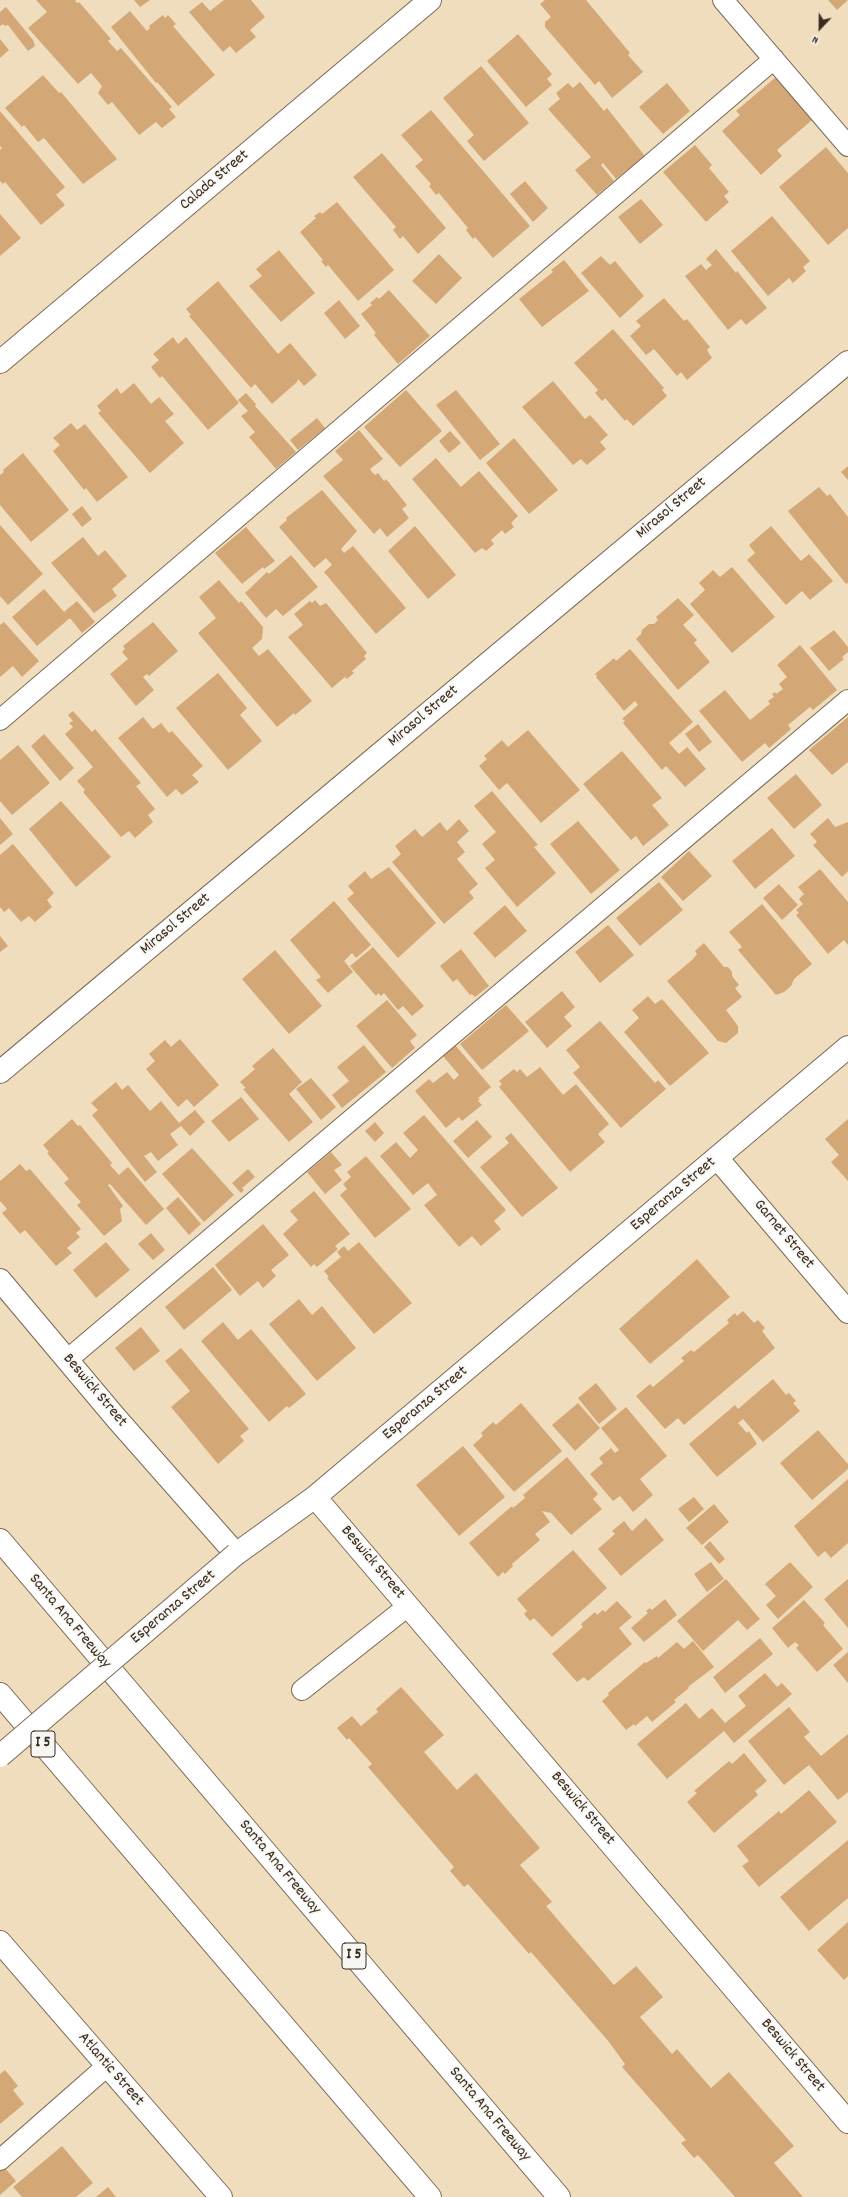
<!DOCTYPE html>
<style>
body{margin:0}
#map{position:relative;width:848px;height:2197px;overflow:hidden;background:#efddbd;font-family:Dekko,sans-serif}
canvas{display:block}
.north{position:absolute;left:800px;top:8px;width:40px;height:40px;-webkit-text-stroke:3px #f6f6f2;paint-order:stroke;rotate:202deg;font-size:11px;font-weight:700;line-height:16px;text-align:center;color:#3b2a1e}
.north::after{content:'';display:block;margin:auto;width:14px;height:18px;background:#3b2a1e;clip-path:polygon(50% 0,100% 100%,50% 72%,0 100%)}
</style>
<div id="map">
<canvas width="848" height="2197"></canvas>
<div class="north">N</div>
</div>
<script>
const c = document.querySelector('canvas').getContext('2d');
c.lineJoin = 'round';
function paint(path, color) { c.fillStyle = color; c.fill(path, 'evenodd'); }
const toPath = rows => new Path2D(rows.map(r => 'M' + r).join(''));
function strokePath(path, color, width, dash) { c.strokeStyle = color; c.lineWidth = width; c.lineCap = dash ? 'butt' : 'round'; c.setLineDash(dash || []); c.stroke(path); }
function write(font, color, halo, rows, align = 'center') {
  c.font = font + ' Dekko,sans-serif'; c.lineWidth = 3.5; c.setLineDash([]); c.textBaseline = 'middle'; c.strokeStyle = halo; c.fillStyle = color; for (const [text, x, y, turn = 0] of rows) {
    c.save(); c.translate(x, y); c.rotate((+turn || 0) * Math.PI / 180); c.textAlign = isNaN(turn) ? turn : align; if (halo) c.strokeText(text, 0, 0); c.fillText(text, 0, 0); c.restore();
  }
}
paint(toPath([
 [36,0,75,0,77,3,79,2,111,39,108,41,117,51,121,48,172,107,169,109,176,117,162,128,156,122,139,135,112,102,108,105,98,93,102,86,91,73,78,84,28,28,47,12],
 [134,0,150,0,140,7],
 [224,0,251,0,265,17,250,30,256,37,236,53,230,46,223,52,189,12,202,2,210,11],
 [545,0,586,0,630,53,628,55,643,72,612,98,599,81,595,85,545,27,545,22,551,17,540,4],
 [828,0,848,0,837,10],
 [6,7,33,40,35,46,28,51,8,25,5,26,3,24,0,26,0,12],
 [130,11,147,31,150,28,149,26,163,15,165,18,168,15,176,24,173,26,215,75,178,106,157,82,156,83,111,27],
 [518,34,552,74,547,79,552,85,526,107,487,61],
 [0,39,9,50,0,58],
 [481,66,529,123,484,161,467,141,474,135,443,98],
 [43,75,59,93,61,92,117,159,83,184,44,138,38,142,24,125,22,127,5,108],
 [776,77,812,120,777,150,782,156,761,175,722,131,740,115,736,111],
 [580,82,604,111,607,108,645,156,616,179,603,163,601,165,614,181,597,195,575,170,591,157,548,109,560,99,556,93,568,83,573,88],
 [667,83,690,111,663,134,639,107],
 [431,110,530,226,493,258,475,237,473,239,466,230,468,228,439,193,436,195,429,186,431,184,415,166,423,160,401,135],
 [0,111,65,187,56,195,65,205,41,225,5,182,3,184,0,181,0,150,2,148,0,146],
 [695,145,712,165,709,168,729,192,724,196,729,202,706,222,663,172],
 [826,147,848,173,848,228,828,245,779,187],
 [382,153,446,228,418,254,403,236,400,239,393,230,396,227,353,177],
 [525,181,548,208,533,222,510,194],
 [641,199,663,225,640,244,618,217],
 [337,202,394,270,358,301,328,265,326,267,321,261,323,260,300,232,316,218,314,216,320,212,322,214],
 [0,214,21,238,0,256],
 [772,216,810,261,803,267,806,271,793,283,789,278,768,296,731,251],
 [716,249,736,273,737,271,767,308,746,325,741,319,728,330,685,276,701,264,706,270,712,265,706,259],
 [279,250,315,293,281,322,249,286,262,276,256,269],
 [439,254,462,278,436,304,412,281],
 [601,256,610,265,615,261,644,296,620,318,581,273],
 [564,260,589,291,542,327,519,299,553,272,551,270],
 [218,281,278,354,290,343,317,375,304,386,298,379,297,382,272,404,255,384,251,388,189,316,191,315,186,309],
 [389,290,430,336,398,364,374,335,376,333,361,314,372,305,370,303,377,297,379,299],
 [664,298,684,321,687,319,710,347,707,350,712,358,687,380,681,372,677,376,654,349,646,355,630,336,641,326,636,321],
 [339,300,360,326,345,339,324,313],
 [613,329,664,388,662,390,667,396,633,426,627,419,625,421,605,398,602,401,595,393,598,390,574,363],
 [173,337,178,344,186,337,239,403,208,430,162,376,160,378,151,367,159,360,153,354],
 [553,381,585,419,590,415,608,435,600,442,606,449,587,465,581,459,573,465,522,407],
 [134,383,151,404,159,397,174,414,165,421,184,443,150,473,98,413,101,411,97,406,117,388,121,394],
 [406,390,442,431,400,467,364,427],
 [456,390,500,444,480,460,436,405],
 [246,393,256,404,255,406,296,452,276,469,249,437,255,432,241,416,248,411,238,400],
 [317,418,325,428,298,450,290,440],
 [71,423,77,430,85,424,128,477,97,502,86,488,84,490,53,451,60,445,53,438],
 [359,430,383,459,370,469,372,472,375,475,378,473,384,481,386,479,407,505,402,509,409,518,387,537,380,528,374,534,323,476,343,460,335,451],
 [450,431,461,443,449,453,439,441],
 [514,438,558,490,529,514,486,463],
 [23,453,69,510,31,542,0,505,0,475,4,472,3,470],
 [436,458,461,487,479,471,518,516,511,523,514,527,505,534,502,530,491,540,494,544,486,551,482,548,475,553,412,479],
 [848,466,848,480,841,472],
 [819,487,827,496,830,494,848,517,848,583,846,584,788,511],
 [322,490,357,531,341,549,344,553,353,546,406,608,376,634,324,572,332,565,326,558,314,568,279,527,287,520,286,518],
 [82,506,92,519,82,527,72,514],
 [0,525,43,574,8,605,0,596],
 [415,526,456,575,428,599,388,551],
 [771,526,801,561,809,554,833,581,810,600,802,591,786,605,747,560,755,553,749,545],
 [246,527,275,561,264,569,263,567,242,584,215,553],
 [83,537,98,556,105,550,127,576,112,589,117,596,94,613,51,563],
 [291,555,318,587,283,616,276,609,266,618,245,593,267,572,269,574],
 [732,567,775,617,732,653,690,604,705,590,699,583,713,570,720,577],
 [219,580,239,603,241,601,263,627,262,639,252,648,259,656,268,649,312,701,295,715,294,713,277,727,198,633,216,618,199,597],
 [44,589,64,612,77,601,95,622,82,633,70,618,37,646,12,617],
 [678,598,694,615,683,625,697,640,694,643,710,662,678,690,636,639,641,634,642,630,649,624,654,624,658,620,656,617],
 [315,600,320,606,326,603,367,653,364,656,366,659,352,671,354,673,347,679,345,677,332,688,288,637,303,625,294,614,310,601,312,603],
 [4,622,39,661,22,677,13,666,0,677,0,625],
 [153,622,178,651,149,676,147,674,143,677,154,690,136,706,110,674,128,659,122,652,125,649,123,646],
 [834,630,848,647,848,652,842,657,844,659,829,671,810,648],
 [800,645,837,690,813,710,810,707,788,725,791,729,769,748,765,743,742,762,699,711,725,690,750,720,770,704,768,701,774,697,772,694,775,692,776,694,783,689,779,684,787,677,777,665],
 [630,649,693,722,669,743,679,754,687,747,706,769,685,787,666,766,662,770,623,723,625,721,622,719,638,705,635,701,624,711,596,677,597,676,595,674,614,658,616,661],
 [218,673,247,708,240,715,262,741,228,770,176,708],
 [73,711,92,732,95,729,141,783,136,786,155,809,148,815,153,822,135,838,129,831,121,837,83,792,85,790,77,781,93,767,65,734,73,727,69,723,73,721,68,715],
 [143,717,153,729,161,723,169,733,172,731,203,766,192,775,199,782,182,795,176,789,167,797,118,738],
 [848,717,848,762,832,775,809,750],
 [698,724,712,742,699,752,685,734],
 [528,730,580,790,541,823,507,783,499,790,479,766,487,759,484,756,502,740,508,747],
 [44,734,74,768,60,781,31,746],
 [18,745,50,783,12,815,0,801,0,760],
 [622,751,662,798,652,805,669,825,643,846,636,836,631,840,583,784],
 [796,774,822,805,794,829,767,798],
 [492,791,538,845,534,847,556,873,517,907,485,868,495,860,482,844,496,832,474,806],
 [61,801,111,857,76,887,29,829],
 [0,818,13,834,0,845],
 [828,818,835,827,848,822,848,871,842,877,813,845,817,842,810,834],
 [459,819,469,831,457,842,465,852,457,859,478,884,469,892,474,898,444,924,392,862,401,854,395,846,415,829,422,837,440,822,447,831],
 [578,821,620,870,591,894,550,844],
 [772,828,795,856,755,889,732,861],
 [13,844,54,893,47,900,52,907,35,922,29,916,21,922,9,908,4,912,0,907,0,855],
 [689,851,712,876,683,901,661,877],
 [389,867,436,923,398,958,347,899,354,893,348,886,365,871,371,879],
 [820,869,848,902,848,945,844,940,828,954,796,915,799,913,796,910,803,904,799,899,804,894,798,887],
 [659,882,683,910,640,946,616,918],
 [779,884,798,905,782,920,763,898],
 [334,901,371,945,356,958,352,953,344,961,353,972,328,993,316,980,321,977,290,940],
 [762,904,812,964,794,979,791,986,784,992,776,995,738,950,742,947,729,932],
 [505,905,527,931,495,958,473,933],
 [608,925,634,955,600,983,575,952],
 [0,936,8,946,0,952],
 [704,943,724,967,728,967,732,972,732,976,739,985,735,988,742,997,726,1010,738,1026,738,1033,726,1043,718,1041,667,981,692,960,697,954,695,951],
 [373,947,424,1006,412,1016,403,1006,398,1010,384,993,381,996,378,993,376,996,350,966],
 [461,949,489,986,475,997,472,994,470,995,457,979,453,982,440,966],
 [275,950,322,1006,289,1034,242,979],
 [562,991,575,1007,564,1017,572,1026,547,1048,525,1022],
 [648,996,655,1004,662,999,709,1053,670,1086,624,1032,639,1018,632,1010],
 [387,1000,417,1035,410,1041,415,1048,392,1068,356,1026],
 [506,1005,529,1031,482,1070,460,1044],
 [600,1021,655,1083,658,1080,666,1089,621,1128,573,1073,580,1067,566,1050],
 [180,1039,219,1085,194,1107,187,1099,178,1107,146,1069,155,1061,149,1054,165,1040,171,1047],
 [364,1045,386,1072,342,1108,332,1095,349,1081,337,1067],
 [455,1045,491,1087,478,1098,480,1099,478,1101,482,1105,462,1121,459,1117,446,1128,415,1091,429,1079,433,1083,447,1072,454,1080,459,1075,443,1056],
 [273,1048,302,1082,289,1094,313,1122,289,1142,243,1089,246,1088,240,1082,255,1069,252,1066],
 [540,1067,563,1095,576,1084,609,1124,598,1134,605,1142,570,1172,499,1087,502,1084,499,1081,514,1069,517,1072,520,1069,527,1077],
 [311,1078,336,1107,321,1120,296,1089],
 [116,1082,122,1090,128,1085,150,1111,161,1101,179,1123,195,1110,205,1122,190,1136,181,1126,170,1134,178,1145,158,1161,151,1152,144,1156,157,1172,145,1182,92,1115,98,1110,91,1103],
 [241,1097,259,1119,229,1142,211,1121],
 [424,1115,506,1210,494,1221,501,1229,481,1246,472,1236,459,1247,424,1205,437,1195,428,1183,413,1195,380,1156,396,1142,410,1158,418,1150,403,1133],
 [72,1119,78,1126,80,1125,112,1163,110,1165,119,1175,128,1167,164,1209,146,1225,110,1184,108,1185,123,1206,120,1209,122,1221,104,1236,77,1205,81,1202,64,1183,69,1179,47,1153,49,1152,43,1145],
 [848,1119,848,1181,831,1162,839,1155,825,1139],
 [477,1120,492,1137,468,1158,453,1141],
 [375,1122,384,1133,375,1142,365,1131],
 [511,1133,558,1188,522,1217,480,1167,509,1143,505,1138],
 [192,1148,234,1195,204,1222,162,1174],
 [331,1152,342,1165,334,1170,342,1180,325,1194,307,1172],
 [366,1156,411,1209,375,1238,340,1195,347,1189,343,1184,351,1177,347,1172],
 [20,1164,26,1171,30,1169,81,1229,76,1233,80,1237,67,1248,72,1253,56,1266,25,1230,20,1234,2,1213,7,1209,0,1201,0,1181],
 [248,1169,255,1177,242,1188,244,1190,241,1193,232,1183],
 [314,1191,350,1234,335,1246,338,1249,317,1267,314,1264,311,1267,283,1234,298,1220,290,1211],
 [178,1197,201,1224,189,1235,166,1208],
 [263,1224,289,1255,271,1270,276,1276,263,1288,258,1281,240,1296,215,1265],
 [151,1233,165,1250,153,1260,138,1244],
 [106,1242,130,1270,96,1298,73,1270],
 [359,1242,412,1303,374,1334,327,1278,329,1277,324,1271,341,1257,337,1252,344,1246,348,1251],
 [697,1259,730,1297,650,1364,619,1329],
 [213,1267,232,1290,184,1330,165,1307],
 [299,1299,312,1315,322,1306,356,1348,317,1381,269,1324],
 [743,1311,754,1323,758,1320,765,1328,762,1331,775,1348,684,1425,678,1418,665,1429,636,1396,650,1384,653,1387,684,1361,681,1358,691,1350,694,1352,729,1323,727,1320,735,1313,737,1316],
 [223,1322,238,1340,251,1329,306,1394,289,1408,287,1406,269,1422,201,1341],
 [141,1327,160,1351,134,1371,115,1348],
 [181,1348,249,1429,240,1436,244,1441,218,1464,171,1407,190,1391,165,1361],
 [773,1379,786,1395,789,1393,796,1401,793,1403,800,1411,763,1442,743,1419,738,1423,747,1433,749,1431,757,1444,717,1477,689,1444,735,1405,738,1409],
 [596,1383,617,1409,599,1424,578,1398],
 [521,1403,562,1451,514,1492,473,1445,483,1436,481,1433,493,1422,496,1425],
 [578,1403,600,1428,575,1451,552,1425],
 [626,1407,667,1456,640,1479,653,1495,633,1512,620,1496,613,1501,590,1474,603,1463,599,1458,611,1448,615,1453,619,1450,601,1428],
 [818,1430,848,1464,848,1469,812,1500,780,1463],
 [463,1446,505,1497,459,1536,416,1485],
 [567,1457,598,1494,593,1499,602,1509,571,1535,551,1513,542,1511,550,1522,535,1534,540,1540,512,1564,513,1566,505,1574,503,1572,498,1577,469,1543,512,1506,513,1508,525,1498,523,1495],
 [848,1479,848,1543,831,1558,825,1551,818,1557,794,1526],
 [694,1497,704,1509,689,1522,678,1509],
 [714,1504,729,1522,702,1545,686,1528],
 [646,1518,664,1540,621,1576,598,1549,615,1534,612,1531,624,1521,632,1531],
 [710,1541,725,1559,719,1564,704,1547],
 [573,1550,607,1588,552,1637,534,1618,530,1621,524,1614,527,1611,517,1599],
 [711,1562,724,1579,707,1592,694,1574],
 [790,1562,813,1587,778,1619,766,1605,776,1596,765,1584],
 [726,1579,760,1619,747,1630,738,1620,703,1651,677,1621],
 [848,1579,848,1628,824,1599],
 [665,1599,677,1615,644,1642,631,1628,648,1613,646,1611,650,1608,652,1610],
 [804,1600,825,1623,823,1625,843,1649,817,1672,796,1648,799,1645,795,1642,788,1648,772,1628],
 [617,1601,632,1617,619,1628,632,1644,588,1681,584,1677,577,1682,552,1654,583,1627,581,1624,595,1612,597,1615,603,1610,605,1612],
 [760,1638,773,1654,725,1693,713,1677],
 [693,1641,714,1667,688,1687,689,1688,674,1700,676,1702,652,1722,647,1716,635,1726,634,1724,626,1730,602,1701,609,1695,608,1693,645,1662,646,1663,657,1656,658,1658,677,1642,684,1649],
 [848,1652,848,1683,833,1665],
 [765,1673,777,1687,782,1683,792,1694,734,1743,724,1731,667,1779,637,1744,686,1703,699,1719,712,1708,725,1723,746,1706,738,1696],
 [401,1687,444,1735,424,1752,457,1790,476,1773,540,1848,520,1865,552,1902,546,1906,614,1985,636,1966,663,1997,640,2017,672,2054,677,2049,711,2088,729,2072,794,2146,774,2163,803,2197,735,2197,698,2155,694,2158,681,2143,686,2140,622,2067,625,2064,609,2042,531,1952,529,1954,468,1884,464,1887,450,1871,454,1867,368,1767,372,1764,349,1738,347,1740,337,1728,352,1716,361,1726,378,1712,376,1709],
 [789,1707,810,1732,804,1737,821,1756,848,1734,848,1792,838,1800,809,1765,784,1785,748,1741],
 [744,1753,767,1781,755,1791,758,1795,714,1833,687,1802,697,1793,694,1791,729,1761,732,1764],
 [809,1790,837,1822,759,1887,742,1866,749,1861,737,1846,779,1811,781,1814],
 [848,1840,848,1898,809,1931,780,1897],
 [848,1922,848,1976,844,1980,817,1950],
 [5,2070,18,2086,13,2090,24,2104,0,2124,0,2074],
 [62,2146,93,2183,76,2197,22,2197,13,2187],
 [4,2167,16,2181,0,2195,0,2171],
 [108,2187,116,2197,96,2197]
]), '#d4a876');
const service = toPath([
 [723,0,848,146],
 [0,720,774,59],
 [67,1360,848,700],
 [302,1690,408,1606],
 [0,2160,107,2066]
]);
const minor = toPath([
 [0,362,430,0],
 [0,1072,848,362],
 [718,1159,848,1312],
 [0,1280,116,1418,236,1554,315,1497,848,1047],
 [315,1497,848,2122],
 [0,1942,221,2197]
]);
const motorway = toPath([
 [0,1540,559,2197],
 [0,1694,430,2197]
]);
strokePath(service, '#7a6956', 22);
strokePath(minor, '#7a6956', 24);
strokePath(motorway, '#7a6956', 24);
strokePath(service, '#fff', 20);
strokePath(minor, '#fff', 22);
strokePath(motorway, '#fff', 22);
const minorBridge = toPath([
 [0,1756,236,1554]
]);
strokePath(minorBridge, '#7a6956', 24, []);
strokePath(minorBridge, '#fff', 22);
for (const [x, y, w] of [
 [43,1744,24],
 [354,1956,24]
]) { const box = new Path2D(); box.roundRect(x - w / 2, y - 13, w, 26, 3); c.fillStyle = '#f6f6f2'; c.fill(box); strokePath(box, '#3b2a1e', 1); }
write('bold 15px', '#3b2a1e', null, [
 ["I 5",43,1744],
 ["I 5",354,1956]
]);
write('16px', '#3b2a1e', '#f6f6f2', [
 ["Calada Street",215,181,-40],
 ["Mirasol Street",672,509,-40],
 ["Mirasol Street",424,717,-40],
 ["Mirasol Street",176,925,-40],
 ["Esperanza Street",674,1195,-40],
 ["Garnet Street",783,1235,50],
 ["Beswick Street",94,1391,50],
 ["Esperanza Street",426,1404,-40],
 ["Beswick Street",372,1563,50],
 ["Esperanza Street",174,1608,-40],
 ["Santa Ana Freeway",69,1622,50],
 ["Beswick Street",582,1809,50],
 ["Santa Ana Freeway",279,1868,50],
 ["Beswick Street",792,2056,50],
 ["Atlantic Street",110,2070,49],
 ["Santa Ana Freeway",489,2115,50]
]);
</script>
